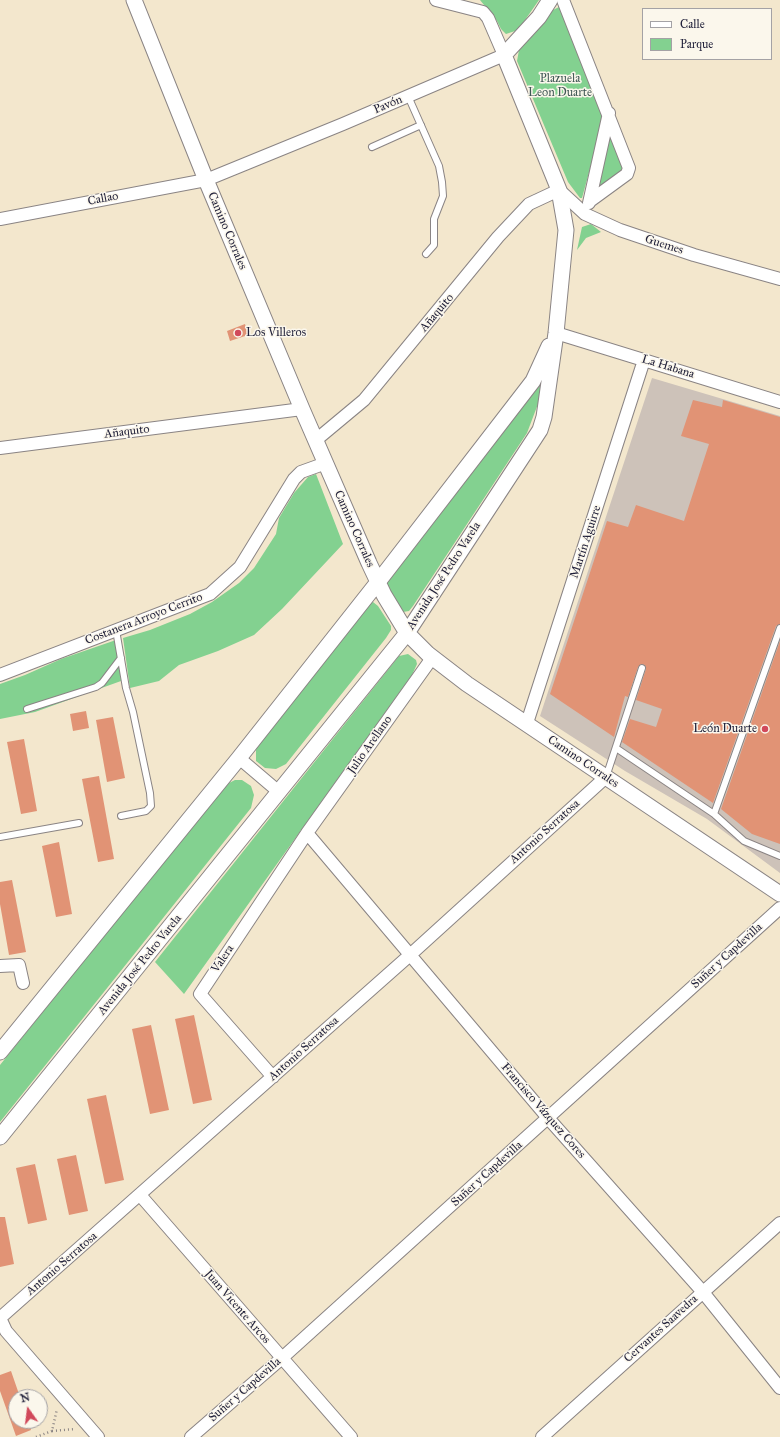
<!DOCTYPE html>
<meta charset="utf-8">
<style>
body{margin:0}
#map{position:relative;width:780px;height:1437px;overflow:hidden;background:#f3e7cd;font-family:"IM FELL Great Primer",serif}
canvas{display:block}
.legend{position:absolute;left:642px;top:8px;width:130px;height:52px;box-sizing:border-box;background:#fbf7ec;border:1px solid #a4a2a5;margin:0;padding:5px 7px;list-style:none;font-size:12px;color:#22223b}
.legend li{display:flex;align-items:center;gap:8px;height:20px}
.legend b{width:20px;border:1px solid #a4a2a5}
.north{position:absolute;left:8px;top:1389px;width:40px;height:40px;box-sizing:border-box;background:#fbf7ec;border:1px solid #a4a2a5;border-radius:50%;rotate:346deg;font-size:11px;font-weight:700;line-height:16px;text-align:center;color:#22223b}
.north::after{content:'';display:block;margin:auto;width:14px;height:18px;background:#d1495b;clip-path:polygon(50% 0,100% 100%,50% 72%,0 100%)}
</style>
<div id="map">
<canvas width="780" height="1437"></canvas>
<ul class="legend">
<li><b style="height:5px;background:#fff"></b>Calle</li>
<li><b style="height:11px;background:#83d190"></b>Parque</li>
</ul>
<div class="north">N</div>
</div>
<script>
const c = document.querySelector('canvas').getContext('2d');
c.lineJoin = 'round';
function paint(path, color) { c.fillStyle = color; c.fill(path, 'evenodd'); }
const toPath = rows => new Path2D(rows.map(r => 'M' + r).join(''));
function strokePath(path, color, width, dash) { c.strokeStyle = color; c.lineWidth = width; c.lineCap = dash ? 'butt' : 'round'; c.setLineDash(dash || []); c.stroke(path); }
function write(font, color, halo, rows, align = 'center') {
  c.font = font + ' "IM FELL Great Primer",serif'; c.lineWidth = 3; c.setLineDash([]); c.textBaseline = 'middle'; c.strokeStyle = halo; c.fillStyle = color; for (const [text, x, y, turn = 0] of rows) {
    c.save(); c.translate(x, y); c.rotate((+turn || 0) * Math.PI / 180); c.textAlign = isNaN(turn) ? turn : align; if (halo) c.strokeText(text, 0, 0); c.fillText(text, 0, 0); c.restore();
  }
}
paint(toPath([
 [652,378,780,416,780,873,707,819,625,771,540,716]
]), '#cdc2b9');
paint(toPath([
 [480,0,539,0,518,30,506,34,501,29,497,21],
 [559,7,562,7,605,114,582,198,580,198,568,182,517,61,519,50,551,11],
 [608,126,623,170,593,197],
 [591,224,601,232,586,238,577,250,582,227],
 [545,369,541,396,527,433,413,606,409,611,403,612,386,589,386,579],
 [316,474,343,544,282,609,254,635,218,651,179,665,159,681,130,688,123,638,150,630,190,614,212,602,239,583,254,568,276,534,279,518,294,493,308,477],
 [373,602,378,606,391,626,391,630,386,638,286,764,276,769,265,768,256,761,256,750,259,743,371,603],
 [116,640,121,681,35,712,0,719,0,684,25,675,61,659],
 [408,654,416,660,417,664,412,675,184,994,155,962,395,661,399,656],
 [235,780,242,780,251,786,254,795,251,808,0,1122,0,1065,225,785]
]), '#83d190');
paint(toPath([
 [245,324,248,335,230,341,227,331],
 [693,400,722,407,723,400,780,417,780,624,776,626,713,803,622,742,630,719,656,727,662,709,636,700,646,669,645,665,641,664,638,667,628,697,625,696,614,737,550,694,607,521,628,527,636,505,684,521,709,444,681,436],
 [780,641,780,844,752,834,721,809],
 [86,711,89,728,73,731,70,714],
 [113,717,125,778,107,782,96,720],
 [24,739,37,811,21,814,7,742],
 [99,776,114,859,98,862,82,779],
 [59,842,72,914,56,917,42,846],
 [12,880,26,952,9,955,0,904,0,882],
 [194,1015,212,1100,193,1104,175,1019],
 [151,1025,169,1110,150,1114,132,1029],
 [106,1095,124,1180,105,1184,87,1099],
 [76,1155,88,1211,69,1215,57,1159],
 [35,1164,47,1220,28,1224,16,1168],
 [0,1217,5,1217,14,1264,0,1267],
 [11,1371,20,1397,16,1397,16,1421,28,1421,31,1430,16,1436,0,1391,0,1375]
]), '#e19375');
const service = toPath([
 [408,96,439,166,442,182,443,196,434,219,434,245,426,254],
 [372,147,421,125],
 [116,630,126,688,133,712,150,793,151,806,146,811,121,816],
 [27,709,96,687,102,683,121,658],
 [616,748,714,814,744,841,780,856],
 [606,777,642,668],
 [714,814,780,628],
 [0,837,79,823]
]);
const minor = toPath([
 [563,0,629,168,627,174,590,201],
 [589,203,609,113],
 [0,219,206,180,343,124,504,55,488,18,483,12,436,0],
 [556,333,780,402],
 [316,440,364,400,498,237,529,204,559,190,585,214,620,230,694,255,780,279],
 [0,448,302,409],
 [0,675,210,594,240,567,294,479,301,472,326,463],
 [527,723,644,360],
 [239,758,279,792],
 [307,833,548,1118,702,1291,780,1388],
 [0,966,19,965,23,983],
 [273,1077,200,994,307,833,432,658],
 [140,1195,351,1437],
 [98,1437,6,1331,0,1318,410,955,606,777],
 [191,1437,282,1358,780,908],
 [542,1437,780,1223]
]);
const tertiary = toPath([
 [134,0,206,180,302,409,369,563,384,595,407,633,428,654,467,684,780,894],
 [0,1052,239,758,378,582,533,381,549,346],
 [0,1137,407,633,540,430,544,417,556,333,566,230,559,190,504,55,539,17,550,0]
]);
strokePath(service, '#8a8484', 8);
strokePath(minor, '#8a8484', 14);
strokePath(tertiary, '#8a8484', 17);
strokePath(toPath([
 [52,1431,75,1429],
 [36,1437,52,1431,57,1409]
]), '#8a8484', 2.5, [1, 3]);
strokePath(service, '#fff', 6);
strokePath(minor, '#fff', 12);
strokePath(tertiary, '#fff', 15);
for (const [x, y, r, color] of [
 [238,333,4,"#d1495b"],
 [765,729,4,"#d1495b"]
]) { const dot = new Path2D(); dot.arc(x, y, r, 0, 2 * Math.PI); c.fillStyle = color; c.fill(dot); strokePath(dot, '#fbf7ec', 1.5); }
write('12px', '#3f5754', '#fbf7ec', [
 ["Plazuela",560,79],
 ["Leon Duarte",560,93]
]);
write('12px', '#22223b', '#fbf7ec', [
 ["Pavón",388,105,-23],
 ["Callao",103,199,-11],
 ["Camino Corrales",227,231,67],
 ["Guemes",664,245,18],
 ["Añaquito",437,313,-50],
 ["La Habana",668,367,17],
 ["Añaquito",127,432,-7],
 ["Camino Corrales",354,529,66],
 ["Martín Aguirre",586,542,-72],
 ["Avenida José Pedro Varela",444,576,-57],
 ["Costanera Arroyo Cerrito",144,619,-21],
 ["Julio Arellano",370,745,-55],
 ["Camino Corrales",583,762,34],
 ["Antonio Serratosa",545,832,-42],
 ["Suñer y Capdevilla",727,956,-42],
 ["Valera",223,959,-56],
 ["Avenida José Pedro Varela",140,965,-51],
 ["Antonio Serratosa",304,1049,-42],
 ["Francisco Vázquez Cores",543,1111,49],
 ["Suñer y Capdevilla",487,1174,-42],
 ["Antonio Serratosa",62,1264,-41],
 ["Juan Vicente Arcos",237,1307,49],
 ["Cervantes Saavedra",661,1329,-42],
 ["Suñer y Capdevilla",245,1390,-41]
]);
write('12px', '#22223b', '#fbf7ec', [
 ["Los Villeros",246,333],
 ["León Duarte",757,729,"right"]
], 'left');
</script>
